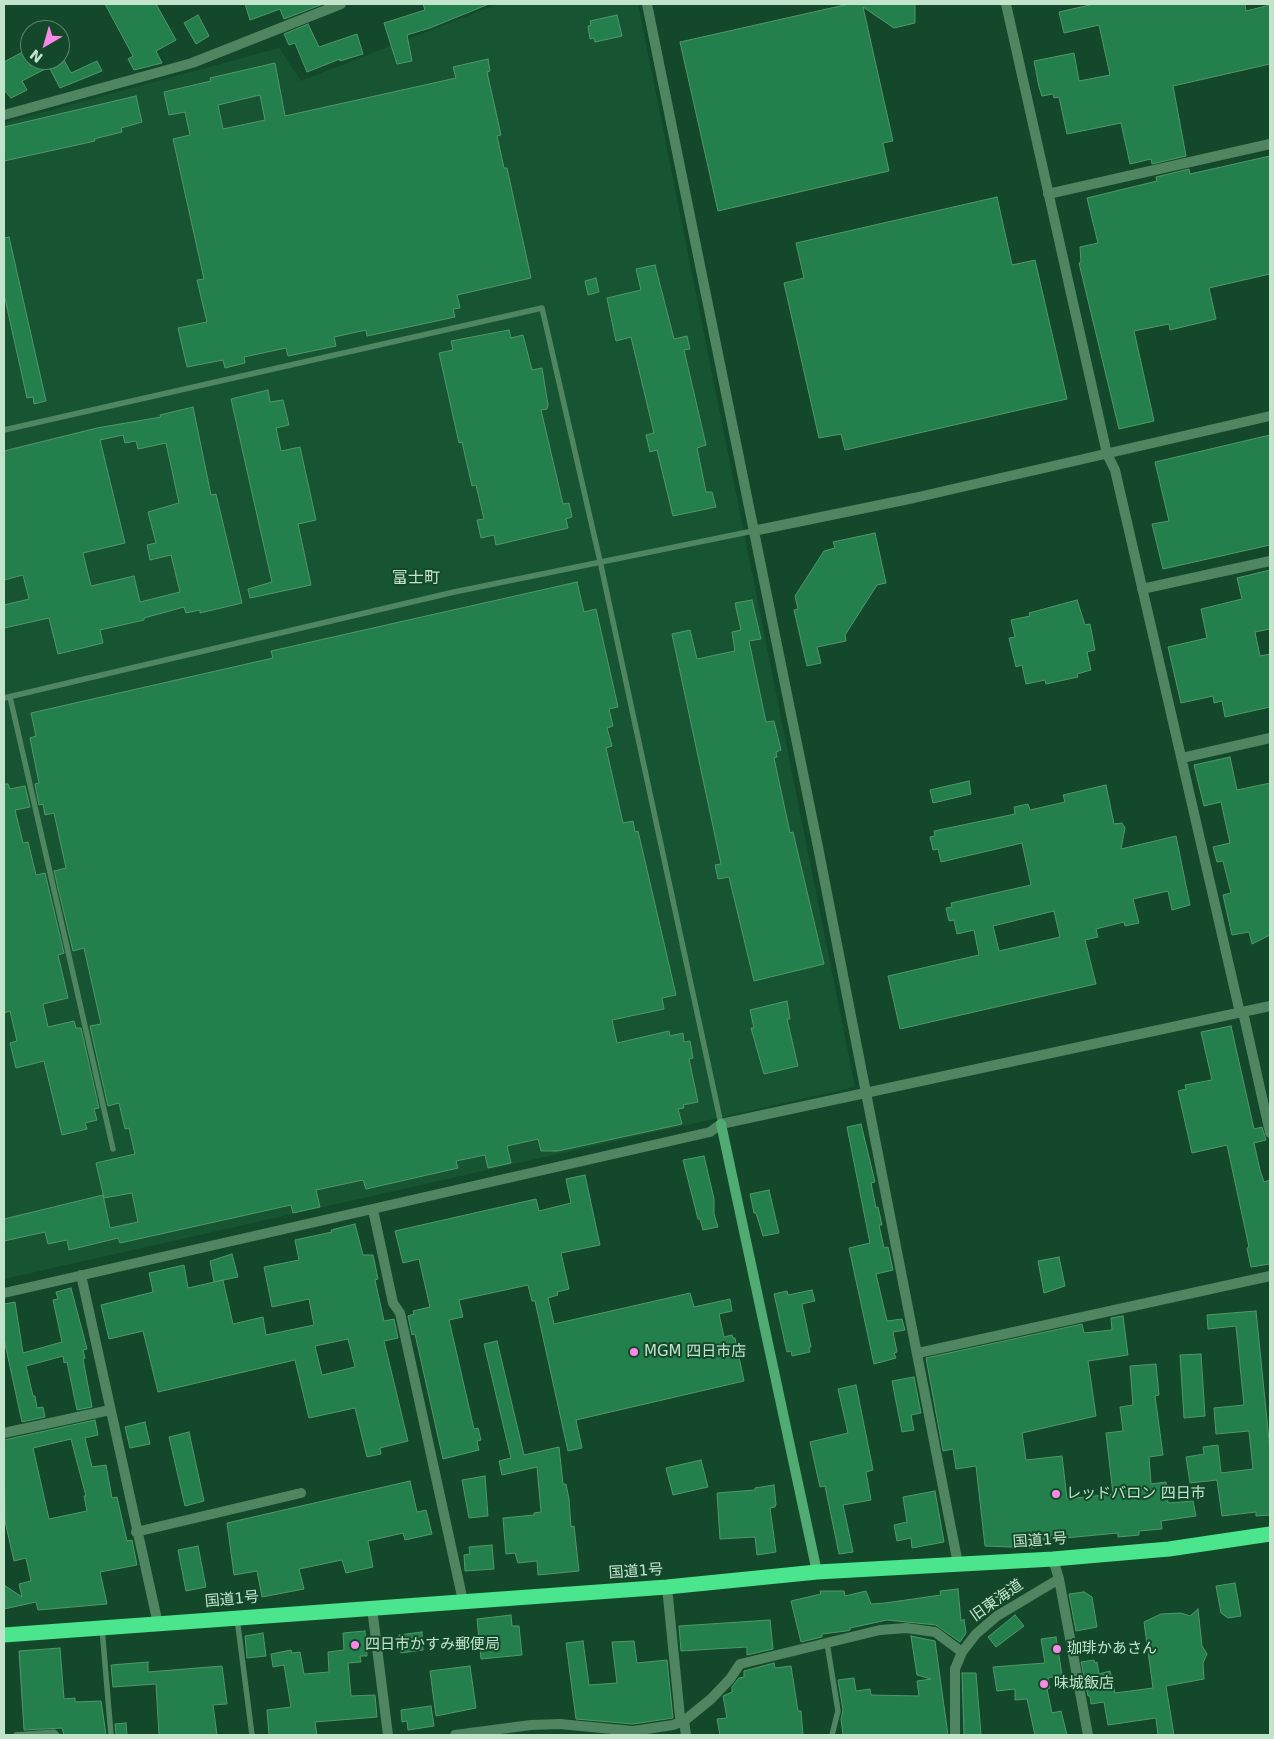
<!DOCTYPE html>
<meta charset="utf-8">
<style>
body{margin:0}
#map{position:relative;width:1274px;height:1739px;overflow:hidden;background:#13492a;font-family:"DejaVu Sans",sans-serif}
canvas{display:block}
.frame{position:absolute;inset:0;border:5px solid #c2e4cb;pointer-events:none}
.north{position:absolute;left:20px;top:20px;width:50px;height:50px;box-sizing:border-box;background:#13492a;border:1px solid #59876a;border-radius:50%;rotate:218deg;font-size:14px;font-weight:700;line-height:20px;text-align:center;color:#c2e4cb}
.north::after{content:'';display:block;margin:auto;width:18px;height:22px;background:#fb87e6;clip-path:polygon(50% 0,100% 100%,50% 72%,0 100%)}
</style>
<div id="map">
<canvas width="1274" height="1739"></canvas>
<div class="frame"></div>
<div class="north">N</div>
</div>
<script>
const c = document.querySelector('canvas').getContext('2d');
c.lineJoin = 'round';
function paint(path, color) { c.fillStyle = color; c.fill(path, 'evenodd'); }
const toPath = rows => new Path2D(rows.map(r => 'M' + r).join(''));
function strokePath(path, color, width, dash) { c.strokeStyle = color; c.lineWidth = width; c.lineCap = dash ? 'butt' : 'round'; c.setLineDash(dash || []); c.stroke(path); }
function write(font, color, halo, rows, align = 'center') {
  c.font = font + ' "DejaVu Sans","Noto Sans JP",sans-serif'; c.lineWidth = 4; c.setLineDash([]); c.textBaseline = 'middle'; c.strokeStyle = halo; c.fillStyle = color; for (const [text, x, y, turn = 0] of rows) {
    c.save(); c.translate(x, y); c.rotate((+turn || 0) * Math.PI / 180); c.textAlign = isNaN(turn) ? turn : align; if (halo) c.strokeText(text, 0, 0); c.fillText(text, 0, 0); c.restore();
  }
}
paint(toPath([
 [498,4,638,4,855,1087,4,1279,4,123,279,48,301,81]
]), '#175532');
const building = toPath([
 [105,4,156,4,176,40,156,51,162,63,134,70,128,59,133,56,105,4],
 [245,4,323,4,284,19,280,9,250,20,245,4],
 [423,4,489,4,430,28,407,35,412,61,397,64,384,23,425,10,423,4],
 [849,4,915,4,915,23,894,28,863,7,893,141,883,143,889,171,718,211,680,42,849,4],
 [1094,4,1245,4,1246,11,1270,5,1270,64,1173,86,1186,156,1152,164,1151,159,1130,164,1121,123,1067,134,1059,97,1054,98,1053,94,1042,96,1039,87,1034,61,1074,53,1079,81,1110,75,1099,25,1064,33,1059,12,1094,4],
 [198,15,209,36,196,44,184,23,198,15],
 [617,15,622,36,595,42,594,38,590,39,588,26,591,25,590,21,617,15],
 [308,24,319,47,357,34,363,54,340,61,340,59,307,72,295,43,289,45,284,34,308,24],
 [30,48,30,60,64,60,71,73,97,61,102,71,60,88,49,67,22,81,27,90,11,98,4,90,4,62,30,48],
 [488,59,490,71,487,72,501,135,497,136,504,168,507,168,531,278,457,295,460,308,453,309,455,317,367,336,366,330,334,337,336,346,288,356,286,348,244,357,245,363,225,368,223,360,187,367,178,328,207,322,197,280,204,279,173,139,190,135,185,112,169,115,164,92,211,81,210,78,275,63,285,116,456,78,453,67,488,59],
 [260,95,265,120,223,129,218,105,260,95],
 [136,96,142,122,121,128,122,132,94,139,95,141,4,161,4,127,136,96],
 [1270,156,1270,274,1209,288,1216,319,1170,330,1169,324,1134,331,1154,421,1119,429,1079,263,1081,262,1080,247,1098,243,1087,198,1157,181,1156,177,1189,169,1190,174,1270,156],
 [997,197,1012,265,1035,260,1067,399,845,450,841,434,819,438,784,283,804,278,796,243,997,197],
 [9,237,46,401,34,404,33,397,27,398,4,294,4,238,9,237],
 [655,265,674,339,687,336,690,349,684,350,706,445,697,448,706,492,712,492,716,507,673,516,657,450,650,452,646,435,654,433,631,337,616,341,607,298,641,290,636,269,655,265],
 [596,278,599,292,588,295,585,281,596,278],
 [509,330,511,338,523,335,532,370,542,368,548,405,547,409,541,410,563,504,569,503,572,517,566,519,568,528,496,545,494,535,481,538,477,520,484,519,476,485,472,486,462,442,459,443,439,353,453,350,451,341,509,330],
 [268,390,270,402,283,400,289,425,276,428,281,451,300,447,316,520,298,524,311,585,250,598,248,589,272,582,231,399,268,390],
 [193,407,211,495,216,494,242,603,200,613,200,610,186,613,184,607,144,618,144,620,100,630,103,643,58,654,49,618,4,628,4,605,29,599,23,575,4,580,4,451,97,428,161,417,160,415,193,407],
 [123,435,125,443,136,441,138,449,166,443,179,503,148,512,156,543,147,545,150,560,171,555,180,592,140,602,134,576,91,586,83,553,125,543,100,440,123,435],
 [1270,435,1270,545,1163,569,1152,524,1169,521,1155,462,1270,435],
 [875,533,886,583,877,585,845,635,846,641,817,647,821,663,807,666,794,610,798,609,795,596,824,551,835,548,833,542,875,533],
 [1270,570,1270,629,1255,632,1260,656,1270,654,1270,707,1225,717,1222,701,1214,703,1213,696,1181,703,1168,647,1207,638,1201,609,1242,599,1237,578,1270,570],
 [577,582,584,612,596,609,618,707,609,709,613,726,607,728,612,746,606,748,623,823,633,821,635,832,638,831,676,995,662,998,664,1009,612,1020,617,1043,669,1031,670,1036,683,1033,684,1042,690,1041,693,1058,689,1059,698,1102,683,1105,684,1108,678,1109,682,1124,558,1151,541,1151,538,1139,507,1146,511,1163,488,1168,485,1155,456,1161,458,1168,366,1189,363,1180,316,1190,320,1207,293,1213,291,1205,120,1243,118,1238,69,1250,67,1240,48,1244,45,1232,4,1241,4,1219,103,1195,110,1228,138,1222,132,1193,104,1198,96,1163,135,1154,129,1128,125,1129,119,1103,108,1106,90,1026,101,1024,84,948,73,951,54,871,66,868,54,813,45,815,43,804,39,805,35,784,39,783,30,738,36,736,31,713,273,658,271,651,577,582],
 [752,600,761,639,749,641,766,722,774,721,781,750,776,752,777,757,774,758,790,833,793,832,824,964,754,981,729,877,718,879,715,865,721,864,672,634,690,630,697,659,735,651,732,632,741,630,735,603,752,600],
 [1077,600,1085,625,1090,624,1095,650,1087,652,1091,670,1077,674,1078,677,1046,684,1045,680,1026,684,1022,665,1016,667,1009,638,1015,637,1011,620,1030,616,1029,613,1077,600],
 [1230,757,1237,790,1270,783,1270,935,1252,944,1249,932,1232,935,1223,895,1231,893,1223,861,1217,862,1213,847,1230,843,1221,802,1204,806,1194,765,1230,757],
 [969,781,971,794,933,803,930,790,969,781],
 [4,784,8,784,10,789,25,786,30,807,15,810,23,843,28,842,36,875,45,873,64,953,58,955,68,998,43,1004,48,1027,74,1021,76,1028,81,1028,99,1108,94,1109,97,1120,85,1123,87,1129,62,1135,44,1061,16,1068,10,1043,17,1041,10,1011,4,1013,4,784],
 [1106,785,1114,824,1122,823,1125,828,1121,849,1176,836,1190,905,1172,910,1168,891,1133,899,1139,923,1125,926,1124,922,1096,929,1098,937,1085,940,1096,984,900,1029,888,976,979,955,974,930,957,934,954,920,949,921,946,908,952,907,951,903,1031,885,1022,843,941,862,938,849,933,850,930,837,935,836,934,831,1015,814,1014,807,1028,804,1030,810,1065,802,1063,795,1106,785],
 [1054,911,1060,937,999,951,993,926,1054,911],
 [787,1001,790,1019,787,1019,798,1066,764,1074,751,1028,754,1028,750,1010,787,1001],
 [1231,1026,1254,1129,1262,1127,1266,1140,1254,1143,1260,1170,1264,1182,1270,1180,1270,1264,1251,1267,1247,1248,1249,1247,1227,1145,1192,1153,1178,1091,1186,1089,1185,1085,1212,1080,1201,1032,1231,1026],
 [861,1124,875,1182,871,1183,876,1208,878,1207,882,1225,879,1225,884,1248,888,1247,893,1270,876,1274,887,1321,902,1319,905,1330,893,1332,897,1352,894,1353,896,1358,874,1364,849,1248,870,1243,847,1127,861,1124],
 [704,1156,714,1199,714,1214,718,1227,703,1230,700,1219,698,1219,683,1160,704,1156],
 [585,1175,600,1245,561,1253,569,1289,557,1292,558,1295,548,1298,554,1324,690,1293,694,1307,730,1299,732,1311,719,1314,724,1337,732,1335,733,1338,735,1338,744,1381,576,1420,582,1448,568,1451,535,1301,532,1301,528,1285,459,1300,463,1317,449,1320,474,1429,478,1428,481,1440,477,1441,479,1450,443,1459,415,1334,412,1335,408,1316,414,1314,413,1311,430,1307,419,1259,403,1263,395,1231,536,1199,539,1211,571,1203,566,1179,585,1175],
 [769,1190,779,1233,763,1236,756,1213,754,1213,750,1194,769,1190],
 [355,1224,363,1255,373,1255,378,1279,375,1280,384,1321,394,1319,398,1338,384,1341,408,1441,380,1448,381,1454,367,1457,355,1408,309,1418,295,1360,158,1392,143,1331,109,1339,101,1305,153,1292,149,1273,184,1265,188,1288,223,1280,233,1324,263,1317,266,1335,314,1325,309,1299,272,1307,264,1267,299,1260,295,1240,332,1232,331,1230,355,1224],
 [348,1339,355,1367,322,1375,315,1346,348,1339],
 [232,1254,238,1277,214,1282,210,1261,232,1254],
 [1059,1257,1065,1286,1044,1293,1038,1261,1059,1257],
 [71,1288,87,1349,83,1350,85,1358,83,1359,92,1407,77,1410,67,1362,64,1363,63,1356,26,1366,33,1396,35,1396,37,1408,43,1407,45,1417,22,1422,4,1339,4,1304,15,1302,23,1353,62,1342,53,1300,58,1299,56,1292,71,1288],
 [812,1290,815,1301,802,1304,811,1347,809,1348,810,1352,792,1356,791,1351,787,1352,774,1294,787,1291,788,1295,812,1290],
 [1256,1311,1270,1450,1270,1515,1256,1516,1256,1512,1222,1516,1217,1480,1190,1483,1186,1457,1204,1454,1203,1447,1218,1445,1221,1473,1253,1469,1249,1431,1216,1434,1214,1408,1244,1405,1236,1326,1208,1329,1207,1315,1256,1311],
 [1123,1316,1128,1355,1088,1361,1096,1416,1022,1433,1026,1460,1062,1456,1067,1499,1113,1494,1106,1433,1123,1431,1120,1407,1133,1405,1130,1366,1156,1364,1159,1395,1155,1396,1163,1455,1149,1457,1151,1484,1166,1482,1168,1503,1193,1501,1196,1516,1161,1521,1162,1529,1139,1531,1139,1535,1118,1537,1118,1533,1033,1541,1034,1548,985,1546,976,1466,956,1469,953,1449,943,1451,926,1358,1082,1324,1084,1333,1112,1330,1111,1318,1123,1316],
 [497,1341,524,1455,559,1447,563,1484,566,1484,569,1499,571,1527,574,1526,579,1571,538,1575,537,1561,518,1563,515,1553,506,1554,503,1518,534,1515,534,1513,541,1512,537,1467,502,1475,499,1461,511,1458,484,1344,497,1341],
 [1201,1354,1205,1416,1184,1418,1180,1355,1201,1354],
 [914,1377,921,1413,911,1415,914,1430,902,1432,892,1381,914,1377],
 [856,1385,873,1470,866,1472,871,1500,843,1505,853,1552,839,1554,825,1486,820,1487,810,1442,848,1433,838,1389,856,1385],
 [95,1420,98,1435,85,1438,92,1467,106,1465,112,1498,117,1497,127,1541,132,1540,137,1565,100,1572,107,1604,38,1610,36,1602,4,1609,4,1585,22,1597,19,1584,31,1581,26,1558,14,1561,5,1521,4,1440,95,1420],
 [71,1439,86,1496,84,1496,87,1511,49,1519,33,1448,71,1439],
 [145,1422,150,1444,130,1448,125,1427,145,1422],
 [189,1432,204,1501,185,1506,169,1437,189,1432],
 [701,1460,708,1487,673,1495,666,1468,701,1460],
 [485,1476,488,1516,469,1518,462,1480,485,1476],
 [410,1481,417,1512,426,1510,432,1534,405,1540,403,1533,368,1541,373,1567,346,1573,342,1560,299,1569,304,1589,262,1597,257,1571,234,1575,227,1523,410,1481],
 [774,1485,776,1504,775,1507,770,1508,776,1552,757,1555,755,1537,720,1539,717,1493,755,1490,755,1488,774,1485],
 [935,1491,944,1542,912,1548,911,1538,897,1541,894,1525,907,1522,903,1497,935,1491],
 [492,1545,494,1569,465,1571,464,1555,470,1554,469,1547,492,1545],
 [198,1546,206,1587,186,1591,178,1550,198,1546],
 [1235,1583,1241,1616,1228,1618,1221,1613,1216,1586,1235,1583],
 [958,1589,961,1621,964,1619,966,1633,960,1642,936,1625,887,1620,850,1628,850,1630,846,1631,822,1634,822,1637,801,1642,791,1601,821,1594,820,1591,844,1591,845,1596,866,1591,871,1604,885,1603,941,1595,940,1591,958,1589],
 [1084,1592,1092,1597,1097,1627,1076,1631,1069,1594,1084,1592],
 [1198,1609,1202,1646,1207,1654,1203,1663,1204,1679,1166,1686,1174,1735,1158,1735,1156,1718,1108,1725,1104,1702,1091,1704,1090,1696,1088,1696,1081,1662,1094,1660,1095,1663,1097,1662,1099,1674,1110,1671,1115,1693,1153,1688,1144,1622,1161,1614,1181,1613,1190,1616,1198,1609],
 [511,1615,512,1626,519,1626,522,1655,481,1659,477,1619,511,1615],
 [1015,1615,1024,1626,996,1647,988,1637,1015,1615],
 [770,1620,773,1649,747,1655,747,1647,681,1651,679,1626,770,1620],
 [365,1631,367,1656,360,1656,361,1662,348,1663,351,1696,375,1695,377,1717,315,1722,317,1735,269,1735,267,1710,291,1707,284,1665,273,1667,271,1654,291,1650,292,1653,300,1652,304,1674,329,1672,328,1652,344,1650,343,1633,365,1631],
 [422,1632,423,1650,401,1653,399,1635,422,1632],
 [263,1633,266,1656,247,1658,245,1636,263,1633],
 [911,1636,935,1641,948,1735,843,1735,841,1719,843,1710,838,1680,854,1678,856,1691,870,1689,871,1695,919,1696,917,1681,931,1679,917,1675,911,1636],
 [1056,1637,1062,1675,1048,1678,1050,1688,1047,1689,1052,1713,1061,1711,1067,1735,1035,1735,1027,1699,1015,1700,1015,1689,997,1691,993,1667,1045,1663,1041,1639,1056,1637],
 [583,1641,589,1685,617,1683,612,1642,634,1641,637,1663,667,1660,673,1718,633,1724,576,1719,566,1643,583,1641],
 [60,1648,64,1699,75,1698,75,1702,101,1701,106,1735,64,1735,62,1728,24,1730,19,1651,60,1648],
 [148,1662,148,1672,222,1666,227,1704,213,1705,217,1735,159,1735,156,1684,113,1687,111,1665,148,1662],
 [774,1663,775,1668,791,1666,798,1711,801,1711,803,1735,720,1735,717,1719,727,1718,723,1696,732,1692,732,1687,739,1678,744,1677,744,1671,774,1663],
 [470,1666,476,1708,436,1716,430,1671,470,1666],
 [962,1673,976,1673,981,1735,964,1735,962,1673],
 [431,1706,434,1726,408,1730,407,1721,402,1722,401,1710,431,1706],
 [126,1723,127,1735,116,1735,115,1724,126,1723]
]);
paint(building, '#23804c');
strokePath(building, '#52966a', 1);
strokePath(toPath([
 [4,430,542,308,600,561,721,1124],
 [10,697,113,1149],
 [4,698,454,592,753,531],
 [237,1618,252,1735],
 [102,1628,111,1735],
 [827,1643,838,1711,832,1735],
 [16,1735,54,1732,57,1735]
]), '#4f8561', 5.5);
strokePath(toPath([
 [647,4,818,847,958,1564],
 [1006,4,1107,454,1115,470,1240,1013],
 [4,115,192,63,341,4],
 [1048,194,1270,144],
 [753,531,914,498,1270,416],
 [1142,589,1270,561],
 [1182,758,1270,738],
 [1243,1012,1270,1133],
 [373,1210,393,1303,400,1313,463,1601],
 [81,1275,158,1624],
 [4,1293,710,1132,721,1124,1270,1006],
 [918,1353,1270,1276],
 [4,1433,110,1410],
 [136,1532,301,1493],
 [1059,1579,1088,1735],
 [667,1587,680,1717,684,1721,686,1735],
 [372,1608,388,1735],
 [455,1735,531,1725,560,1724,633,1731,673,1725,684,1721,711,1699,730,1679,740,1664,880,1630,906,1628,935,1632,962,1652],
 [955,1735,955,1669,962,1652,976,1634,997,1616,1059,1579,1053,1559]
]), '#4f8561', 10);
strokePath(toPath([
 [721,1124,817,1572]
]), '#51ac73', 10);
strokePath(toPath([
 [4,1635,667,1587,817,1572,1053,1559,1169,1549,1270,1534]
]), '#4be58d', 15);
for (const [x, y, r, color] of [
 [634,1352,5,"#fb87e6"],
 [1056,1494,5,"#fb87e6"],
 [355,1645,5,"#fb87e6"],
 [1057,1649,5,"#fb87e6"],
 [1044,1684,5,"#fb87e6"]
]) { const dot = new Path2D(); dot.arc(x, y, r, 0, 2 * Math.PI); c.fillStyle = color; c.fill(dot); strokePath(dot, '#13492a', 2); }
write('15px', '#c2e4cb', '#13492a', [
 ["MGM 四日市店",644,1352],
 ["レッドバロン 四日市",1066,1494],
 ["四日市かすみ郵便局",365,1645],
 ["珈琲かあさん",1067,1649],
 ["味城飯店",1054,1684]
], 'left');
write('15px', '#c2e4cb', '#13492a', [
 ["国道1号",1040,1541,-4],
 ["国道1号",636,1572,-4],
 ["国道1号",232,1600,-5],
 ["旧東海道",997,1601,-35]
]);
write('16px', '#c2e4cb', '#13492a', [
 ["富士町",416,579]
]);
</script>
